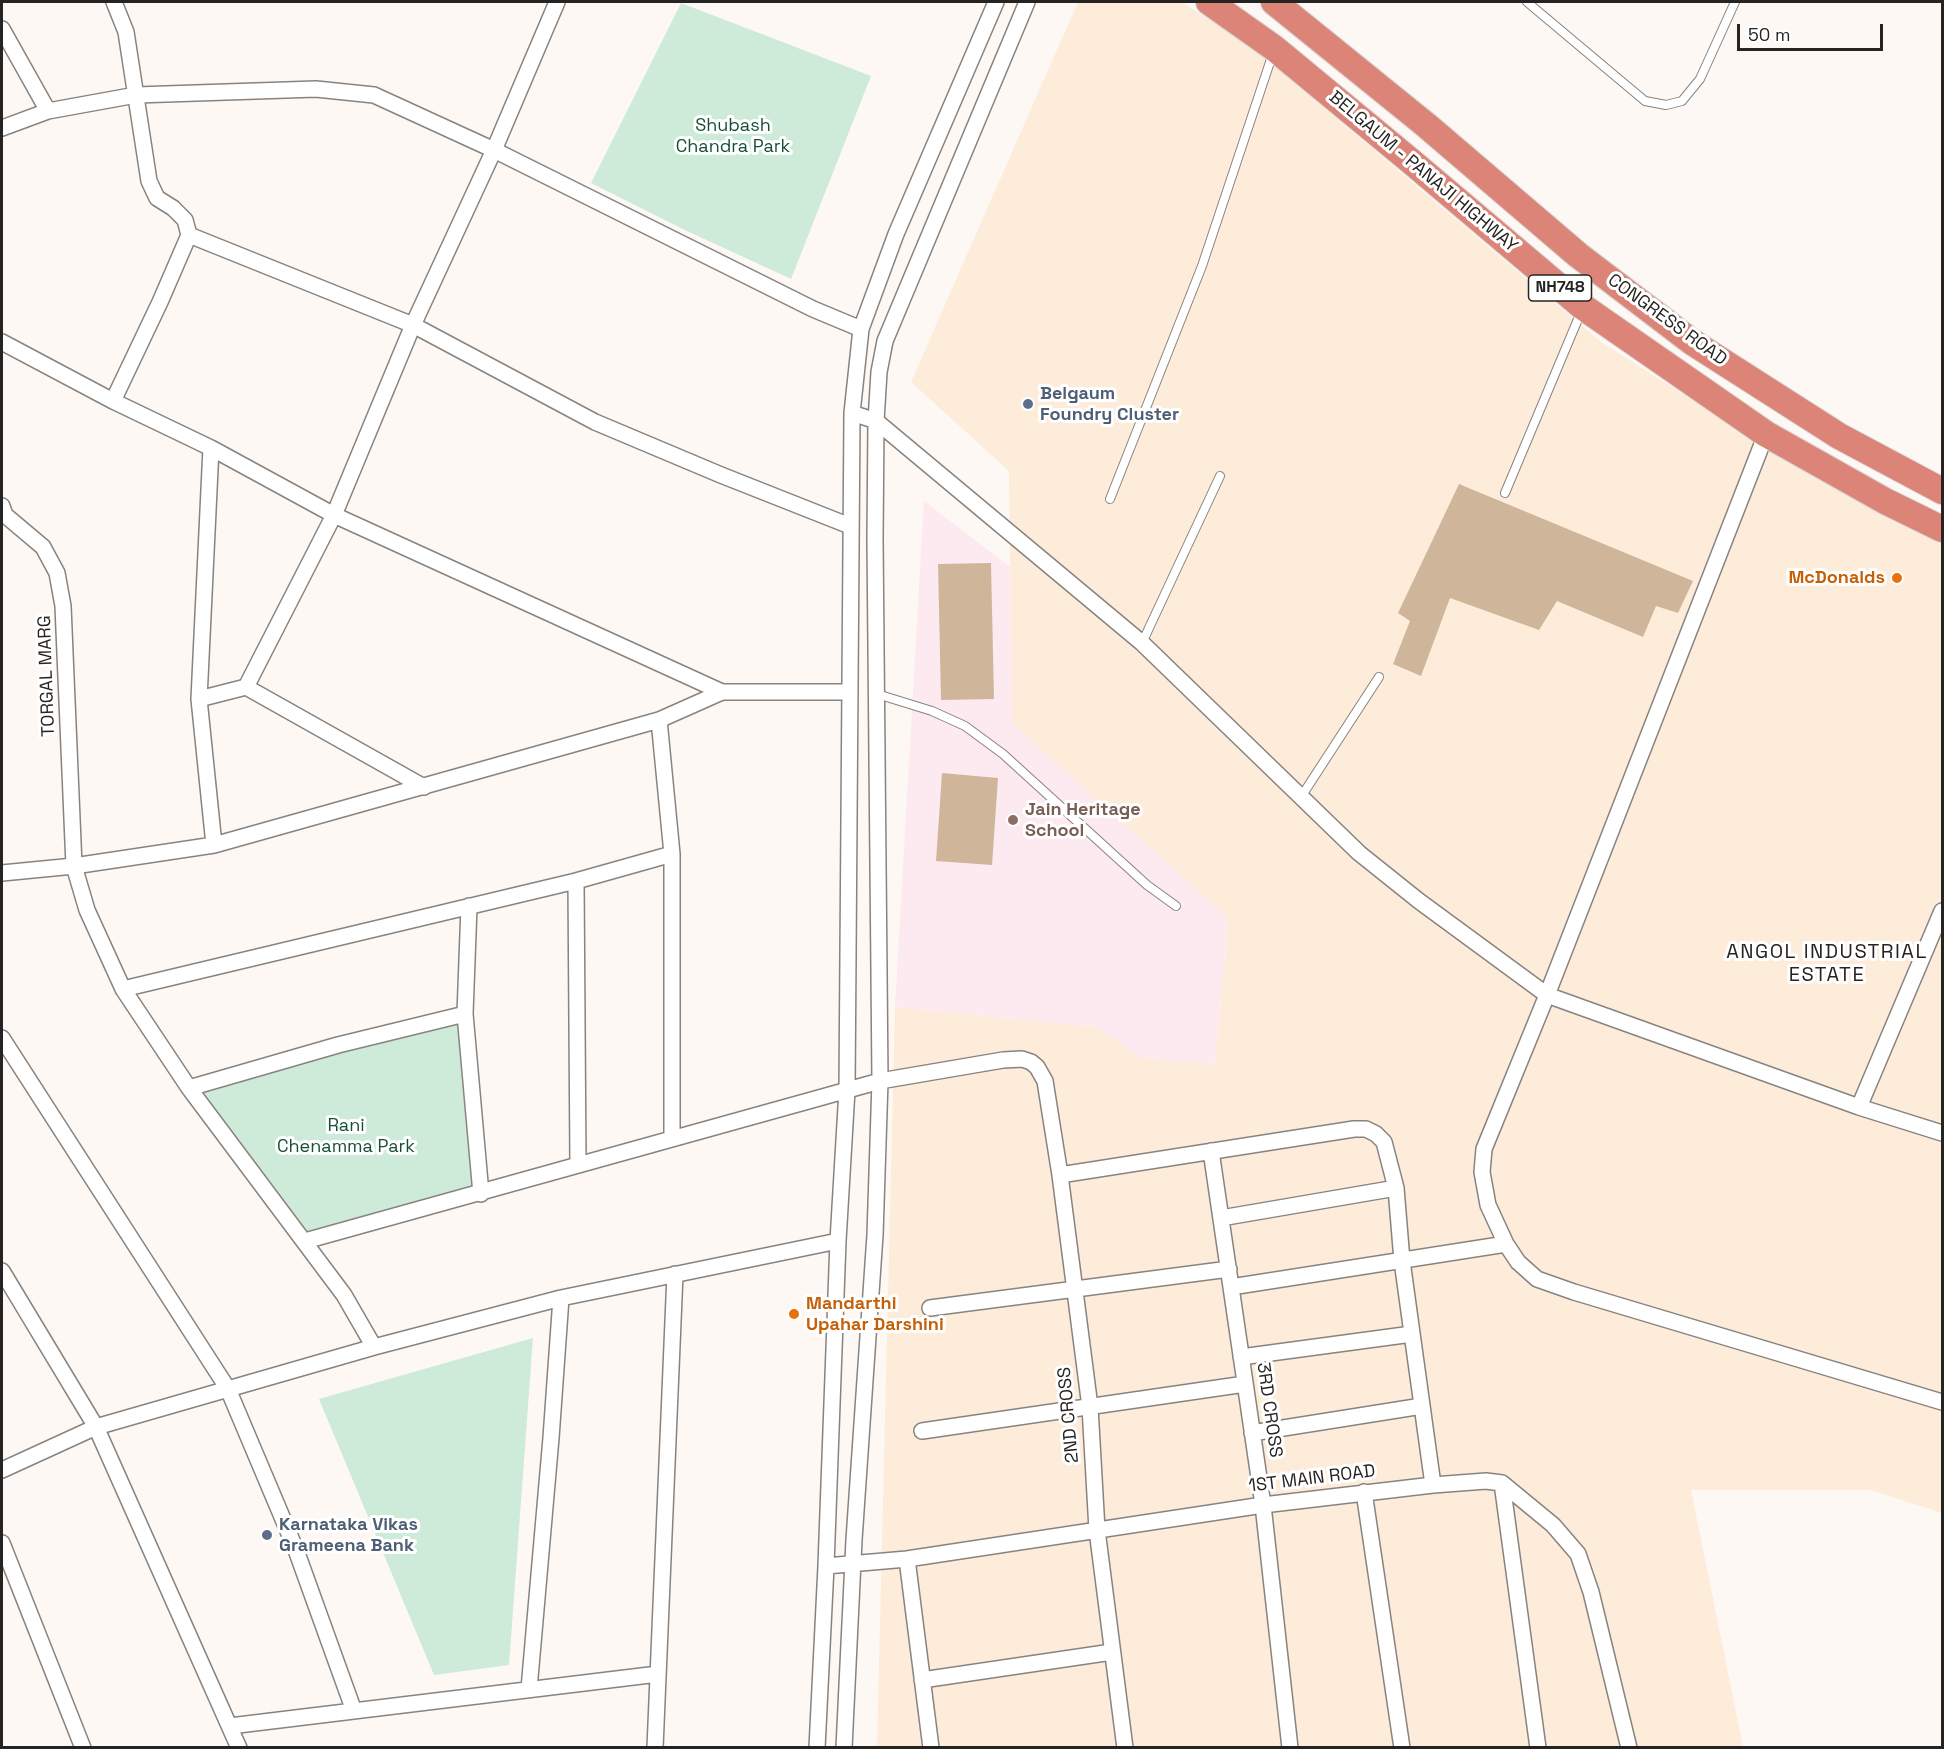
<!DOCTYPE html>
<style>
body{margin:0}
#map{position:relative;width:1944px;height:1749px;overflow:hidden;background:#fdf8f3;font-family:"Space Grotesk",sans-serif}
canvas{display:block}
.frame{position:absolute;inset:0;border:3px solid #262422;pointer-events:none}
.scale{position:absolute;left:1737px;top:24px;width:146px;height:27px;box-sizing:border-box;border:3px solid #262422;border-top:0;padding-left:8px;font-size:18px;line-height:21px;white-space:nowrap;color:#262422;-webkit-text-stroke:4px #fff;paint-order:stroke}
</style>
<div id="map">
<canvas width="1944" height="1749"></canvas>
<div class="frame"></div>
<div class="scale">50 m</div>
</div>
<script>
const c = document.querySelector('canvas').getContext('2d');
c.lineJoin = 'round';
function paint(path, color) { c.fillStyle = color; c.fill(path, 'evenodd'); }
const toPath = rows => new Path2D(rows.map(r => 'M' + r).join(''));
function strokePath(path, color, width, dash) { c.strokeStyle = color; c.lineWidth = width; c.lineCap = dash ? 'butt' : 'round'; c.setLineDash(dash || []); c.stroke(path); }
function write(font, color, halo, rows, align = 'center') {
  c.font = font + ' "Space Grotesk",sans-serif'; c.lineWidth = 6; c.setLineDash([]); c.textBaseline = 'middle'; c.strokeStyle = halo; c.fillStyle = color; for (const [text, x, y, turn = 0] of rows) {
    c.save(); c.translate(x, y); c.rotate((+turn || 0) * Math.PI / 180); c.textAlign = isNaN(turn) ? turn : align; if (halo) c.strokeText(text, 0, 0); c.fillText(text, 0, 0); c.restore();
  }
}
paint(toPath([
 [1078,2,1181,2,1245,41,1601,342,1797,466,1942,542,1942,1513,1871,1490,1691,1490,1743,1747,877,1748,895,1007,1098,1027,1140,1058,1215,1064,1228,918,1012,723,1009,471,911,382]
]), '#fdecda');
paint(toPath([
 [924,501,1010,567,1012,723,1228,918,1215,1064,1140,1058,1098,1027,895,1007]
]), '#fde9f0');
paint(toPath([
 [681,3,871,76,791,279,687,231,591,183],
 [460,1021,476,1189,308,1235,199,1090,329,1053],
 [533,1338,509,1665,434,1675,319,1399]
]), '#ceebd9');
paint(toPath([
 [1459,484,1693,581,1678,613,1656,606,1643,637,1557,601,1539,630,1450,598,1421,676,1393,664,1410,621,1398,613],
 [991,563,994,699,941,700,938,564],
 [942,773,998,778,992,865,936,861]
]), '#cfb69b');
const service = toPath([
 [1527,2,1645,101,1666,105,1682,101,1700,79,1735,2],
 [1505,493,1581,312],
 [1110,499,1202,266,1273,53],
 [1142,643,1220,476],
 [877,694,932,711,965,726,1003,754,1147,885,1176,906],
 [1301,797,1379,677]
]);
const minor = toPath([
 [2,29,48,111],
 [2,128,48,111,136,95,316,89,374,95,494,150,813,309,861,329],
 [189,235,413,325,595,422,721,475,850,526],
 [2,342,113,401,211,448],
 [113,401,160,302,189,235,185,220,173,208,157,198,149,181,126,32,114,2],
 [852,413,876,421,1142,643,1359,853,1419,901,1547,995,1859,1107,1942,1133],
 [1766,434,1547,995,1484,1149,1482,1172,1488,1205,1506,1244,1518,1262,1537,1279,1574,1292,1942,1402],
 [2,506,5,515,43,547,57,573,63,606,74,866,87,910,123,989,189,1088,344,1295,374,1347],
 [246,687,424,787],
 [199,699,246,687,334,515,413,325,494,150,557,2],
 [659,720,672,854,672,1138],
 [214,845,199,699,211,448,334,515,722,692],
 [2,873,74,866,214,845,659,720,722,692,849,692],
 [576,881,578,1165],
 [469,906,465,1014,481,1194],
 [123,989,576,881,672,854],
 [2,1038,228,1389,296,1550,354,1711],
 [189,1088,338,1045,465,1014],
 [1859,1107,1942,911],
 [1211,1151,1263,1505,1290,1748],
 [1060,1175,1354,1129,1366,1129,1376,1134,1384,1142,1396,1188,1402,1261,1433,1485],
 [1221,1218,1396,1188],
 [305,1241,880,1081,1003,1060,1022,1059,1031,1062,1037,1067,1045,1081,1060,1175,1090,1407,1097,1530,1125,1748],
 [2,1271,96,1427,239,1748],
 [1231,1287,1506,1244],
 [930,1308,1229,1269],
 [1241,1357,1412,1334],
 [922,1431,1245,1384],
 [1252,1433,1422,1406],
 [2,1470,96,1427,374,1347,561,1298,838,1241],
 [1502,1483,1538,1748],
 [1364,1492,1402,1748],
 [2,1543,83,1748],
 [907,1559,931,1748],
 [826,1566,907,1559,1263,1505,1433,1485,1486,1481,1502,1483,1553,1525,1578,1554,1591,1592,1629,1748],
 [922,1680,1112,1652],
 [529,1689,551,1438,561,1298],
 [230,1726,658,1674],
 [655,1748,675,1274],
 [817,1748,826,1566,838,1241,847,1090,852,413,861,329,896,234,996,2],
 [844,1748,854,1540,875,1235,880,1081,875,539,876,421,879,372,885,341,1027,2]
]);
const trunk = toPath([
 [1209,2,1274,48,1413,163,1583,307,1766,434,1885,501,1942,529],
 [1274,2,1426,125,1578,255,1692,342,1839,436,1942,491]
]);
strokePath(service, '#88837f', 10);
strokePath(minor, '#88837f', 18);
strokePath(trunk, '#d4d3d3', 28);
strokePath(service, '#fff', 8);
strokePath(minor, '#fff', 15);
strokePath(trunk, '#dc8478', 26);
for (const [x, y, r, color] of [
 [1028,404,6,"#5c6f8a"],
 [1897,578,6,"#e8710a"],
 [1013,820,6,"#8d6e63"],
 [794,1314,6,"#e8710a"],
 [267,1535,6,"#5c6f8a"]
]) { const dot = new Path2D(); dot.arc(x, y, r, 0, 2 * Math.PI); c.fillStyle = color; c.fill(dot); strokePath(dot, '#fff', 2); }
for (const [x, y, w] of [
 [1560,288,63]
]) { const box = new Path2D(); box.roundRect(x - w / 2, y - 13, w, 26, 4.5); c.fillStyle = '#fff'; c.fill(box); strokePath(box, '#262422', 1.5); }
write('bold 16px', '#262422', null, [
 ["NH748",1560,288]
]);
write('18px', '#164f33', '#fff', [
 ["Shubash",733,126],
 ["Chandra Park",733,147],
 ["Rani",346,1126],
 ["Chenamma Park",346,1147]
]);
write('18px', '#262422', '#fff', [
 ["BELGAUM - PANAJI HIGHWAY",1423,172,40],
 ["CONGRESS ROAD",1667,320,36],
 ["TORGAL MARG",47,676,-92],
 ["3RD CROSS",1269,1410,82],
 ["2ND CROSS",1069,1415,-95],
 ["1ST MAIN ROAD",1312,1479,-7]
]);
write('bold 18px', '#4e5e75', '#fff', [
 ["Belgaum",1040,394],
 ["Foundry Cluster",1040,415],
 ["Karnataka Vikas",279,1525],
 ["Grameena Bank",279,1546]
], 'left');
write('bold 18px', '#c56008', '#fff', [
 ["McDonalds",1885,578],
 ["Mandarthi",806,1304,"left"],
 ["Upahar Darshini",806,1325,"left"]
], 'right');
write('bold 18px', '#785e54', '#fff', [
 ["Jain Heritage",1025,810],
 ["School",1025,831]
], 'left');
c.letterSpacing = '1.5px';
write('20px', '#262422', '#fff', [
 ["ANGOL INDUSTRIAL",1827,953],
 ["ESTATE",1827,976]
]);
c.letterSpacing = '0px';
</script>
